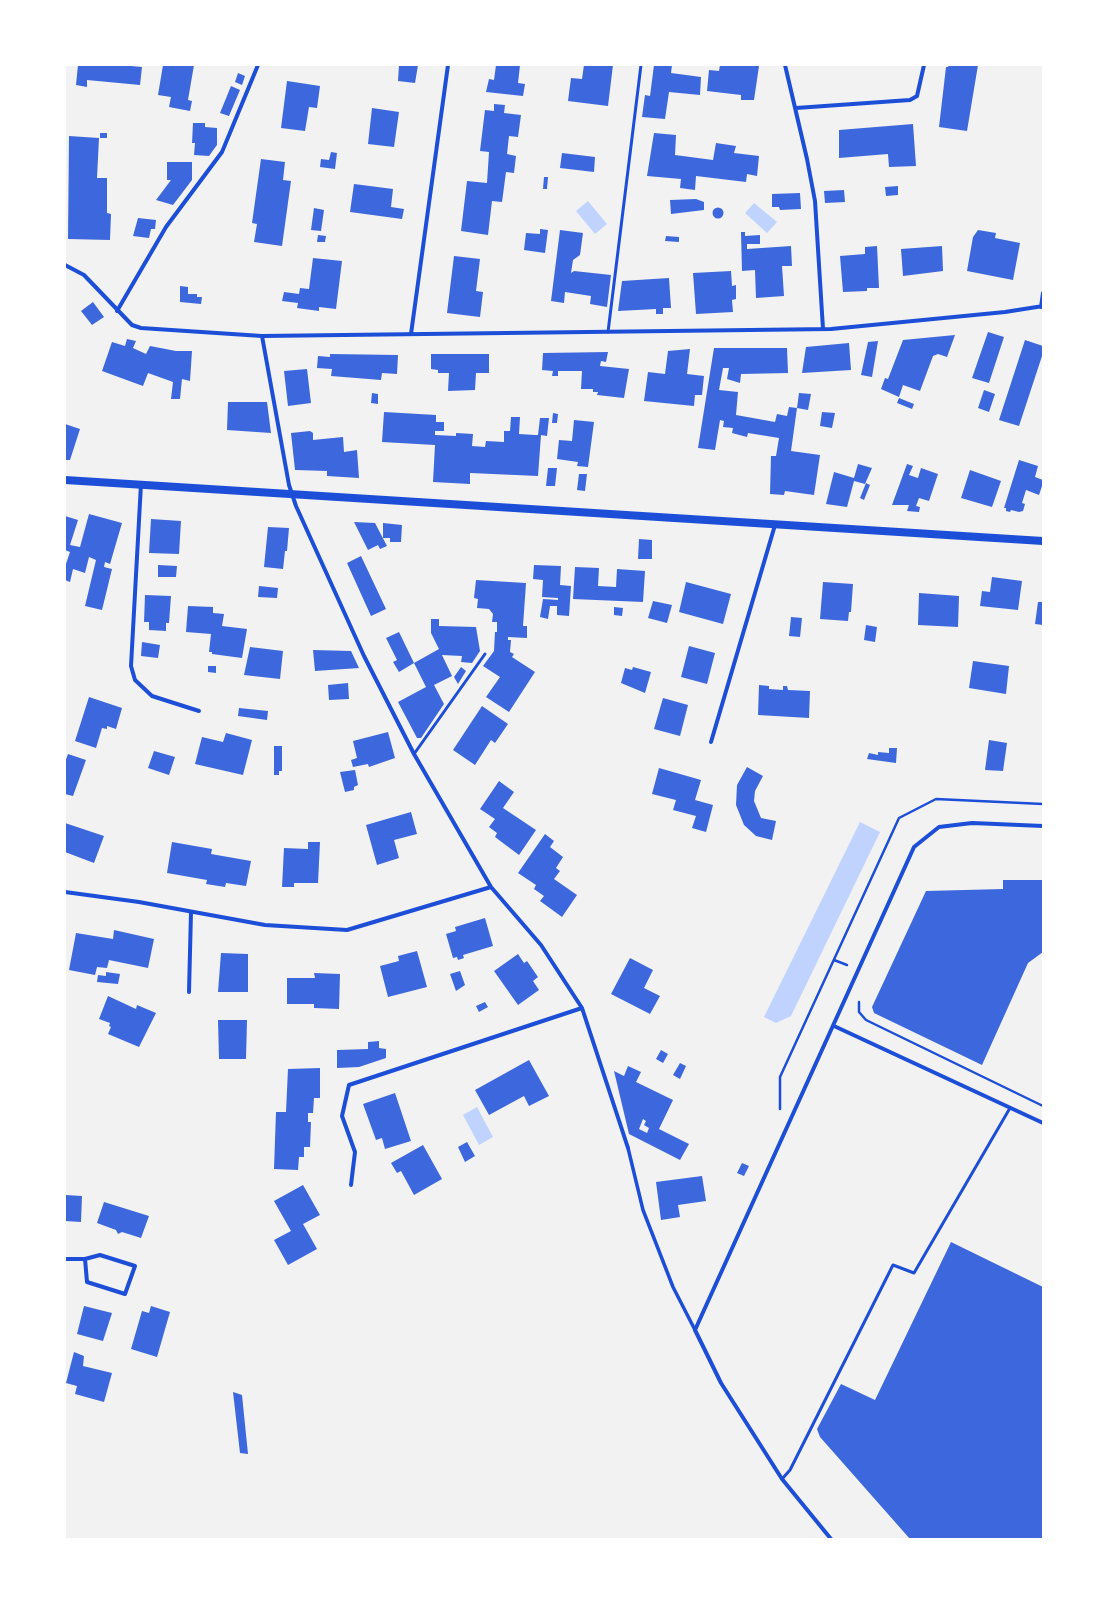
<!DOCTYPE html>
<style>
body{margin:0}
#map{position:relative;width:1108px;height:1604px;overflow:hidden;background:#f2f2f2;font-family:Signika,sans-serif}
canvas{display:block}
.frame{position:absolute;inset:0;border:66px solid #fff;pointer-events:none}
</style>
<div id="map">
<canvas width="1108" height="1604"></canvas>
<div class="frame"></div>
</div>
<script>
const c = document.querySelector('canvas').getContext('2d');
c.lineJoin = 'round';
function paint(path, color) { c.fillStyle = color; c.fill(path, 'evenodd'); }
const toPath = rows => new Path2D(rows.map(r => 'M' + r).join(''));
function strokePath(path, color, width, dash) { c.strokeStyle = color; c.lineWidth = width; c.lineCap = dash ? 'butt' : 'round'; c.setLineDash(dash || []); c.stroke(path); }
paint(toPath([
 [588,201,607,224,595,234,576,211],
 [754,203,777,222,767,233,745,213],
 [860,822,880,832,791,1016,776,1023,764,1017],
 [477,1107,493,1137,479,1145,463,1115]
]), '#bfd3fe');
paint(toPath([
 [78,65,120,65,142,67,140,85,87,80,87,87,76,85],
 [163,65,194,65,188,100,192,101,190,111,169,107,171,97,158,95],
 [399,65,418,65,415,83,398,81],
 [496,65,520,65,518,83,525,84,523,96,486,92,489,79,494,80],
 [584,65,613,65,608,106,568,101,571,78,582,79],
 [654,65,672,65,671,73,701,77,700,95,669,92,665,119,642,117,645,95,650,96],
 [720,65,759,66,754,100,741,100,741,95,707,91,709,70,719,71],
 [949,65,978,65,967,131,939,127,946,67,948,67],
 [238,73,245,76,242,85,235,82],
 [287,81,320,86,317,108,309,107,305,131,281,128],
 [231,86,240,90,229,116,220,113],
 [494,104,505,105,504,113,521,115,518,137,509,136,507,154,516,156,514,173,506,172,502,202,492,201,488,235,461,231,467,181,487,183,489,152,480,151,485,110,494,111],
 [372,108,399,112,394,147,368,144],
 [193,123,205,123,205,127,217,128,217,145,209,156,194,155,195,143,192,143],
 [913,124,916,166,889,167,888,154,839,158,839,130],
 [100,133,107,133,107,138,100,138],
 [654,133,676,135,675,155,713,160,716,143,736,146,734,153,759,156,757,176,747,174,746,182,696,176,695,190,680,188,681,179,647,176],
 [69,136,99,138,97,178,107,178,107,213,111,214,110,240,68,239],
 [331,152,337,153,335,169,320,167,321,159,329,160],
 [562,153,595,157,594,172,560,168],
 [261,159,285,162,283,180,291,181,282,246,254,242,257,224,252,223],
 [167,162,192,162,192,180,173,205,156,200,171,180,167,180],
 [544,177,548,177,547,189,543,189],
 [354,184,393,189,391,207,404,209,402,219,350,212],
 [898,186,898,195,886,196,885,187],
 [844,190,845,202,825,203,824,191],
 [800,193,801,209,780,210,779,207,772,207,772,194],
 [696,199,704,202,704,210,671,214,670,200],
 '712.5 213a5.5 5.5 0 1 1 11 0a5.5 5.5 0 1 1-11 0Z',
 [314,208,324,210,321,231,311,230],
 [138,218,156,220,155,229,151,229,149,238,133,236],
 [540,229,548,230,545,253,524,250,526,233,540,234],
 [560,230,583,233,580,255,573,260,571,273,574,271,611,275,607,307,590,304,591,296,565,292,564,303,551,301],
 [978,230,996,233,995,238,1020,243,1013,280,967,271,973,237],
 [741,232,745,232,745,236,760,235,760,244,747,244,747,249,791,246,792,266,782,266,784,296,756,298,755,270,742,271],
 [318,235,326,236,325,242,317,242],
 [666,236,679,237,679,242,665,241],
 [877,246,879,288,867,288,867,291,843,292,840,256,865,254,865,247],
 [942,246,943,271,903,276,901,249],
 [454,256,480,259,476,291,483,292,480,317,447,313],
 [313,258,342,261,336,309,319,307,319,311,297,308,298,303,282,301,284,292,299,294,300,288,309,289],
 [731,271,732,286,736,285,736,299,732,300,733,312,696,314,693,273],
 [669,278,671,308,663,308,663,314,656,314,656,309,618,311,622,281],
 [180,286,188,287,188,294,197,294,197,297,202,297,201,304,180,302],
 [93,302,104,317,92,325,81,311],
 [988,332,1004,337,989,383,972,378],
 [955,335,947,357,938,354,933,356,920,391,903,385,899,397,881,389,885,378,888,379,903,340],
 [127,339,136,341,133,348,146,354,150,346,176,351,192,351,190,381,182,379,180,399,171,399,173,382,148,373,143,386,102,371,112,342,125,346],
 [1025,340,1043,346,1043,353,1019,426,999,420],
 [878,341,872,377,861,375,868,342],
 [849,343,851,370,802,373,806,347],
 [714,348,787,348,788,373,741,374,740,383,727,379,729,368,723,368,719,390,738,392,736,415,775,422,777,414,787,416,789,407,797,408,791,451,820,455,814,495,785,491,784,495,770,494,771,456,776,456,779,438,748,433,747,437,732,433,733,428,723,427,724,421,720,420,715,450,698,448],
 [690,349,687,374,704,376,702,395,695,395,694,406,644,401,648,372,665,374,668,351],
 [608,352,606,362,601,361,600,366,629,369,624,398,597,395,598,392,593,392,593,389,581,389,582,371,558,371,558,376,552,376,553,371,542,370,543,353],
 [330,354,398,355,397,374,382,373,381,380,331,376,332,369,317,368,318,356,330,357],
 [431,354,489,354,489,373,476,373,475,390,448,391,449,373,438,373,438,370,431,369],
 [307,369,311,403,288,406,284,371],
 [984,390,995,394,989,412,978,408],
 [372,393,378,394,378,404,371,403],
 [799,393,811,394,808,410,797,408],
 [899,398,914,404,912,409,897,403],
 [228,402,267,402,271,433,227,430],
 [384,412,436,415,436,422,444,422,444,431,435,431,435,435,456,436,456,433,473,434,472,446,485,447,486,441,504,442,504,431,510,431,511,417,520,417,519,434,535,435,538,435,540,418,549,418,547,436,541,435,538,476,470,473,470,484,433,482,435,445,382,442],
 [822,412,835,413,832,428,820,426],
 [553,413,558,414,557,423,552,423],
 [574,420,594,422,588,467,577,466,578,462,557,459,559,440,572,441],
 [65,424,80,429,70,460,65,460],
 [310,431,313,433,313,440,343,437,344,452,357,450,359,478,327,476,327,471,295,470,291,433],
 [1019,460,1038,466,1035,477,1043,480,1043,483,1039,495,1026,490,1022,503,1025,504,1023,511,1019,512,1011,510,1010,512,1006,511,1006,508,1004,508],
 [858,464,872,468,865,484,854,481,847,507,826,504,834,472,854,478],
 [907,464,913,466,909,475,918,478,921,468,938,474,929,501,919,498,916,506,920,507,919,512,907,511,909,505,892,505],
 [548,468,557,468,555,486,546,486],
 [970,470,1001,481,992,507,961,498],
 [579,474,587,474,585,491,577,490],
 [866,483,870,485,864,500,860,498],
 [89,514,122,523,110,564,105,562,104,567,112,569,102,610,85,606,96,560,89,557,85,573,73,569,70,582,65,580,65,567,70,552,65,550,65,516,78,520,70,545,80,547],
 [151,519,181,521,179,554,149,553],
 [354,522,375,523,387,546,380,549,378,545,368,550],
 [383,523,402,525,401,542,390,542,390,538,383,538],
 [268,527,289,528,287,551,285,551,283,569,264,567],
 [639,539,652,540,652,559,638,559],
 [361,556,386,609,371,616,347,563],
 [158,565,177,566,176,577,158,577],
 [534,565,561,566,560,585,571,586,569,616,557,615,557,606,550,606,548,619,540,617,543,599,558,600,558,598,542,597,543,580,533,579],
 [575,567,599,568,598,586,616,587,617,569,645,571,643,602,573,599],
 [992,577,1022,581,1018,610,980,606,982,591,990,592],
 [476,580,526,583,523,626,527,626,527,638,508,637,508,640,511,640,510,652,514,654,512,657,535,672,509,712,486,697,500,677,483,666,494,651,495,632,497,632,497,622,492,622,493,614,489,609,477,608,478,599,474,598],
 [686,582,731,594,723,624,679,612],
 [823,582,853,584,851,612,849,612,848,621,820,619],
 [259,586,278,588,277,598,258,597],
 [919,593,959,596,958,627,918,625],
 [145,595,171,596,169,623,166,623,166,631,149,630,149,622,144,622],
 [653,601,672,605,667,623,648,618],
 [1038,602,1043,602,1043,625,1035,624],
 [188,606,213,607,213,613,224,614,222,626,247,629,242,658,212,654,212,652,209,652,211,634,186,632],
 [614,607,623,608,622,616,614,615],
 [791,617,802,618,800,637,789,636],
 [431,619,439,619,439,626,476,627,480,651,472,663,461,662,462,656,442,655,452,676,434,685,444,704,421,738,417,738,398,702,426,687,414,663,439,649,431,633],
 [866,625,877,627,875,642,864,640],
 [399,632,414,663,399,672,393,662,397,660,386,638],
 [142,642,160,645,158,658,141,656],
 [689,646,715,653,707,684,681,677],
 [250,647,283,651,280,679,244,675],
 [313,650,351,651,359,668,315,671],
 [973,661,1009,666,1006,694,969,688],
 [208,666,216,666,216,673,208,672],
 [461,667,466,671,458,684,454,677],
 [633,667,651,672,645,693,621,683,625,668,632,670],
 [348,683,349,699,329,700,328,685],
 [759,685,769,686,769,689,783,690,783,686,787,686,788,690,810,691,809,718,758,715],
 [89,697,122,708,116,729,107,726,107,729,102,728,96,748,75,741],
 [663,698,688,705,680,736,654,729],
 [482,706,508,724,495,743,491,740,475,765,453,750],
 [239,708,268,711,267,720,238,716],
 [388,732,395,758,369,767,368,764,353,767,351,760,357,758,353,741],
 [226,733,252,740,243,775,195,764,202,737,223,742],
 [989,740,1007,743,1003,771,985,770],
 [274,746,282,746,282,771,279,771,279,775,274,775],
 [889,748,897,748,896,763,867,759,869,753,878,755,878,752,889,753],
 [154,751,175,757,169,775,148,768],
 [68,754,86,760,73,796,65,794,65,762],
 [747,767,763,776,755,791,754,801,761,818,776,821,772,840,756,836,744,825,736,805,737,785],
 [659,768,701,780,695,800,713,805,706,832,692,828,696,816,673,810,676,800,652,794],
 [355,770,358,785,354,787,354,790,345,792,340,772],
 [499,781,514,792,503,808,536,830,519,855,495,837,497,833,489,827,495,819,480,809],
 [411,812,417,834,394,840,399,858,377,865,366,825],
 [65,823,104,836,94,863,65,852],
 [545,834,554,841,550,847,563,857,556,868,560,871,554,879,577,895,562,917,540,901,544,896,534,889,536,885,518,873],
 [172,842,212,849,211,854,251,861,246,886,226,883,225,887,206,884,207,880,167,873],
 [308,842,320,842,318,883,294,883,294,887,282,887,284,848,308,849],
 [1003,880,1043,880,1043,952,1028,963,982,1065,874,1013,872,1007,926,891,1003,889],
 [485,918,493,946,463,955,464,958,458,960,457,957,453,958,446,934,456,931,455,927],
 [114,930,154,939,148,968,109,960,107,968,97,967,95,975,69,970,76,933,113,939],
 [417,951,427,987,388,997,380,966,399,961,398,956],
 [221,953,248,954,248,992,218,992],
 [518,954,524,963,527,961,538,977,533,981,539,990,518,1005,494,971],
 [630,958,653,970,644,988,660,996,650,1014,611,994],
 [460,971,465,985,456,991,450,974],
 [106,972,120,974,118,984,97,982,98,975,106,976],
 [314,973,340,974,339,1009,314,1008,314,1004,287,1004,287,978,315,978],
 [108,996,136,1009,137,1005,156,1013,139,1047,108,1034,111,1027,109,1026,110,1023,99,1019],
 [485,1002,488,1007,479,1012,476,1006],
 [218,1020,247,1020,246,1059,219,1059],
 [379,1041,379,1048,386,1049,386,1058,359,1067,337,1068,337,1050,368,1049,368,1042],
 [661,1050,668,1054,663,1063,656,1059],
 [529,1060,549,1096,529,1106,524,1096,489,1115,475,1090],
 [680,1063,686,1066,680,1079,673,1075],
 [628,1066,641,1072,636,1082,673,1100,659,1129,689,1144,680,1160,629,1134,614,1071,624,1076],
 [643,1119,646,1121,644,1125,649,1128,647,1133,639,1129],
 [320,1068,320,1098,314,1098,313,1113,308,1113,308,1122,311,1122,310,1147,304,1147,304,1157,299,1157,298,1170,274,1169,276,1112,286,1112,288,1069],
 [395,1093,411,1141,385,1149,382,1138,376,1140,363,1104],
 [467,1142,475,1156,465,1162,458,1147],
 [423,1145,442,1179,414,1195,401,1171,397,1173,391,1163],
 [742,1163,749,1166,744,1176,737,1173],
 [702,1176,706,1201,678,1205,680,1217,661,1220,656,1182],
 [303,1185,320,1215,303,1224,317,1249,288,1265,274,1240,291,1231,274,1201],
 [65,1195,82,1196,81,1222,65,1221],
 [104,1202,149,1216,141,1238,122,1232,118,1234,116,1230,97,1223],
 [951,1242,1043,1287,1043,1539,910,1539,820,1437,817,1429,841,1384,875,1400],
 [84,1306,112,1313,103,1341,77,1334],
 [151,1306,170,1312,157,1357,131,1349,142,1311,149,1313],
 [74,1352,84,1356,83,1366,112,1373,104,1402,75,1394,77,1386,66,1383],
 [233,1392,242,1395,248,1454,240,1453]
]), '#3d67dc');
strokePath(toPath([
 [834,960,847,965],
 [859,1002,859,1012,866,1020,1043,1106],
 [780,1109,780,1077,899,818,936,799,1043,804]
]), '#1d4ed8', 2.5);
strokePath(toPath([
 [608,332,641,65],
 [414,754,485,654],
 [782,1479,790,1470,893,1265,914,1273,1010,1108]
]), '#1d4ed8', 3);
strokePath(toPath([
 [628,1148,643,1210,673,1287,695,1330]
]), '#1d4ed8', 3.5);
strokePath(toPath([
 [785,65,807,159,815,201,823,329],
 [796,108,910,100,917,96,924,65],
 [65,265,84,275,132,325,141,328,262,336,831,329,1005,312,1043,306],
 [1041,307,1043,293],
 [117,311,166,227,222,152,258,65],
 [411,334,448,65],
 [262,336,289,485,296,506,364,656,414,754,491,887,541,945,582,1008,628,1148],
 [141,484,131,666,135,680,152,696,199,711],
 [711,742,775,525],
 [65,892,139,902,265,925,347,930,491,887],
 [189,992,191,912],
 [834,1026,1043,1123],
 [351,1185,355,1152,342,1116,349,1085,582,1008],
 [65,1259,85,1259,100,1255,135,1266,125,1294,87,1282,85,1259],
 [831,1539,782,1479,721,1383,695,1330,914,847,939,827,972,823,1043,826]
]), '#1d4ed8', 4);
strokePath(toPath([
 [65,480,1043,541]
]), '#1d4ed8', 8);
</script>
